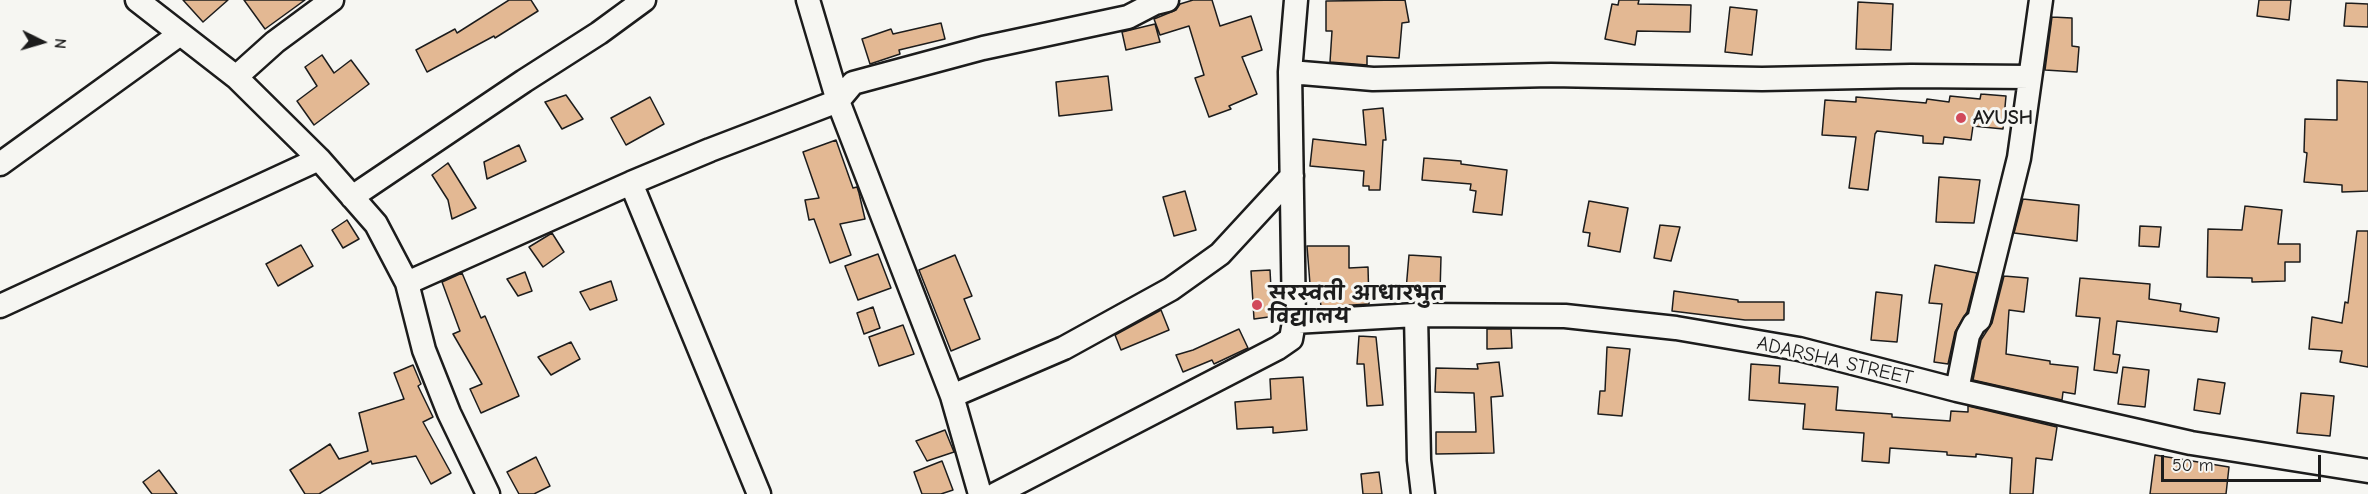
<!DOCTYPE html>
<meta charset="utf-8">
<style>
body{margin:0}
#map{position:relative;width:2368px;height:494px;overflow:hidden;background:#f6f6f2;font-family:"Comic Neue",sans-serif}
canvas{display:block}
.north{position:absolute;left:12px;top:12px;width:60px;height:60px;-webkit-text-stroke:4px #f6f6f2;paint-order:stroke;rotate:95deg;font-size:16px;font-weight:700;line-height:24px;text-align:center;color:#1c1c1c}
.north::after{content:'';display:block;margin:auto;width:21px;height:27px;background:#1c1c1c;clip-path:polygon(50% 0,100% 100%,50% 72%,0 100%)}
.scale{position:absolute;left:2161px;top:455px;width:160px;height:27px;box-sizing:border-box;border:3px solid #1c1c1c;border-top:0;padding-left:8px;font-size:18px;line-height:21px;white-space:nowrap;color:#1c1c1c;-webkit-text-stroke:4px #f6f6f2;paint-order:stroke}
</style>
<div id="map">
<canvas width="2368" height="494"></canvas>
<div class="north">N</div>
<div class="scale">50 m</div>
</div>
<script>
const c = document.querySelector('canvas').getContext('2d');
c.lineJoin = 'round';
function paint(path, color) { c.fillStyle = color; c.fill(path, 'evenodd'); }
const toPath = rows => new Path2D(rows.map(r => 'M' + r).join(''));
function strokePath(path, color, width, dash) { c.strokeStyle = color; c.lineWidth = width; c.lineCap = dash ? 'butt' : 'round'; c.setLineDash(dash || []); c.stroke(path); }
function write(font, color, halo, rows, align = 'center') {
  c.font = font + ' "Comic Neue","Playpen Sans Deva",sans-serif'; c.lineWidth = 6; c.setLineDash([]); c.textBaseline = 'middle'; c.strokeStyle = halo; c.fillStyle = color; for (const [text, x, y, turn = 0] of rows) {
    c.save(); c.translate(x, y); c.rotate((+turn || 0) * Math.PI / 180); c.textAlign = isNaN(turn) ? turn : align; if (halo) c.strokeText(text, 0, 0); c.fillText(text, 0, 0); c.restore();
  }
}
const building = toPath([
 [183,0,228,0,203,22,183,0],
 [244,0,305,0,265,29,244,0],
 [509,0,531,0,538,11,495,38,494,36,427,72,416,50,455,29,457,33,509,0],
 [1193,0,1212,0,1220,26,1251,16,1262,50,1242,57,1257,94,1229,106,1231,109,1209,117,1195,78,1204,75,1189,26,1160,35,1154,19,1176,10,1180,4,1193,0],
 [1405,0,1409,22,1402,23,1399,58,1367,56,1367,65,1330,62,1332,31,1326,31,1326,1,1405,0],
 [1619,0,1639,0,1638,4,1691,5,1690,32,1637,31,1635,45,1605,39,1612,4,1618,5,1619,0],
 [2259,0,2291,0,2289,20,2257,16,2259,0],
 [1858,2,1893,4,1891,50,1856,49,1858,2],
 [2346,3,2368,4,2368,27,2344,26,2346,3],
 [1730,7,1757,10,1752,55,1725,52,1730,7],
 [2052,17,2072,18,2072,46,2079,47,2077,72,2045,70,2052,17],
 [941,23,945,39,899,50,900,54,870,64,862,39,891,29,893,34,941,23],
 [1155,24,1160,42,1126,50,1122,32,1155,24],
 [322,55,334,73,351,60,369,84,314,125,297,101,317,86,305,67,322,55],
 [1108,76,1112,110,1059,116,1056,82,1108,76],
 [2337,80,2368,82,2368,191,2342,192,2342,185,2304,182,2307,153,2304,152,2305,119,2337,120,2337,80],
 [1981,94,2006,96,2003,129,1973,126,1971,140,1944,137,1943,144,1923,143,1923,136,1877,131,1875,134,1868,190,1849,188,1856,137,1822,135,1825,100,1856,102,1856,97,1926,103,1927,99,1949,102,1950,96,1980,99,1981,94],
 [566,95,583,119,562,129,545,102,566,95],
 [650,97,664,124,626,145,611,118,650,97],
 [1383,108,1386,140,1383,140,1380,190,1369,190,1369,186,1363,186,1364,171,1310,166,1313,139,1366,145,1363,110,1383,108],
 [836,140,853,188,857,187,859,193,865,219,840,224,851,255,830,263,814,219,809,220,805,200,819,198,803,152,836,140],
 [519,145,526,161,487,179,484,162,519,145],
 [1424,158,1461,161,1461,164,1507,170,1502,215,1473,212,1476,191,1470,190,1471,184,1422,180,1424,158],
 [448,163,476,208,452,219,448,200,432,175,448,163],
 [1939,177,1980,180,1974,223,1936,222,1939,177],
 [1185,191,1196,230,1174,236,1163,197,1185,191],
 [2023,199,2079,205,2077,241,2014,233,2023,199],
 [1589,201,1628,208,1620,252,1588,246,1590,233,1583,232,1589,201],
 [2245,206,2282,210,2278,244,2300,244,2300,262,2285,262,2285,281,2252,282,2252,278,2207,277,2208,229,2242,230,2245,206],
 [347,220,359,239,343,248,332,230,347,220],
 [1660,225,1680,227,1671,261,1654,258,1660,225],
 [2140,226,2161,227,2159,247,2139,246,2140,226],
 [2357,231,2368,231,2368,367,2340,362,2342,351,2309,349,2312,317,2342,323,2345,302,2348,303,2357,231],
 [552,233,564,252,543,267,529,247,552,233],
 [301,245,313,266,278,286,266,264,301,245],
 [1307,246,1349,246,1349,268,1368,267,1369,304,1321,307,1320,297,1311,297,1307,246],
 [878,254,891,288,858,300,845,266,878,254],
 [955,255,972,296,964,299,980,339,951,351,919,270,955,255],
 [1409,255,1441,257,1440,293,1406,290,1409,255],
 [1935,265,1977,273,1967,312,1955,332,1948,364,1934,362,1942,304,1929,303,1935,265],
 [1270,270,1271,289,1274,289,1276,316,1254,319,1251,271,1270,270],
 [525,272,532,291,518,296,507,279,525,272],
 [462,273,481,318,485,316,519,396,481,413,470,389,482,384,453,334,460,331,442,282,462,273],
 [2004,276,2028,278,2024,312,2009,310,2006,354,2050,361,2050,364,2078,367,2075,394,2063,392,2062,400,1973,380,1981,340,1992,323,2004,276],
 [2080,278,2150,284,2149,299,2181,304,2180,311,2219,318,2217,332,2117,321,2113,354,2120,355,2117,373,2094,370,2100,318,2076,316,2080,278],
 [611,281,617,300,590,310,580,292,611,281],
 [1674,291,1738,300,1738,302,1784,302,1784,320,1745,320,1672,311,1674,291],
 [1876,292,1902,295,1897,342,1871,340,1876,292],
 [873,307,880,328,864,334,857,313,873,307],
 [1161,310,1169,330,1121,350,1115,335,1161,310],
 [903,325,914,354,879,366,869,337,903,325],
 [1239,329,1248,348,1214,364,1212,360,1183,372,1176,355,1193,350,1239,329],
 [1487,329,1511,329,1512,348,1487,349,1487,329],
 [1359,336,1376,337,1383,405,1367,406,1364,364,1357,364,1359,336],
 [571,342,580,359,551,375,538,357,571,342],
 [1607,347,1630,349,1622,416,1598,414,1600,391,1605,391,1607,347],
 [1499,362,1503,396,1491,397,1494,453,1436,454,1436,432,1476,432,1474,393,1435,392,1436,368,1478,369,1477,364,1499,362],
 [1751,364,1780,366,1779,383,1838,387,1836,410,1892,414,1892,417,1950,421,1951,411,1968,412,1968,406,2057,427,2052,460,2036,458,2033,494,2010,494,2012,458,1976,454,1976,457,1947,455,1947,452,1890,448,1889,463,1862,461,1864,433,1803,429,1805,404,1749,400,1751,364],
 [413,365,421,384,418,386,433,417,423,422,451,473,431,484,416,456,372,464,371,461,319,494,305,494,290,470,330,444,339,459,368,451,359,413,404,399,394,373,413,365],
 [2123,367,2149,370,2145,407,2118,404,2123,367],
 [1303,377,1307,430,1273,433,1273,427,1237,429,1235,402,1271,399,1270,379,1303,377],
 [2198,379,2225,383,2220,414,2194,410,2198,379],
 [2301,393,2334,396,2330,436,2297,433,2301,393],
 [945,430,954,452,927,461,916,441,945,430],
 [2155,455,2229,467,2226,494,2150,494,2155,455],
 [536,457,550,486,534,494,519,494,507,472,536,457],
 [942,461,953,490,941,494,922,494,914,472,942,461],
 [159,470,177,494,152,494,143,482,159,470],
 [1379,472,1382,494,1363,494,1361,474,1379,472]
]);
paint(building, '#e3b893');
strokePath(building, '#1c1c1c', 1.5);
const street = toPath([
 [137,0,236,77,319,159,376,224,407,283,424,350,449,413,488,494],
 [808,0,838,101,952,396,980,494],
 [1290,72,1373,79,1551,75,1762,79,1911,76,2030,77],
 [236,77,275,42,332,0],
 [0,164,180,34],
 [631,183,759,494],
 [352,197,524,81,599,33,644,0],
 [407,283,631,183,710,150,838,101,853,83,983,48,1128,17,1155,3,1167,0],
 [0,306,319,159],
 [1416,315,1419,460,1423,494],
 [1294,322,1416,315,1565,316,1676,328,1799,349,1957,390,2191,443,2368,471],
 [1957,390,1968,335,1974,324,1979,320,2019,158,2041,0],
 [952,396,1064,348,1171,289,1220,254,1292,176],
 [996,494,1278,348,1291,339,1294,322,1290,72,1296,0]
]);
strokePath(street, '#1c1c1c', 27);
strokePath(street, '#f6f6f2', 22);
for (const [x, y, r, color] of [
 [1961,118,6,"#d1495b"],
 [1257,305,6,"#d1495b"]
]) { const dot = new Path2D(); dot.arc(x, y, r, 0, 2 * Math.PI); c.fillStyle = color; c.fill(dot); strokePath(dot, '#f6f6f2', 2); }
write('bold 20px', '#1c1c1c', '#f6f6f2', [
 ["AYUSH",1973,118],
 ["सरस्वती आधारभुत",1269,294],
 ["विद्यालय",1269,317]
], 'left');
write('20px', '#1c1c1c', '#f6f6f2', [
 ["ADARSHA STREET",1835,361,13]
]);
</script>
